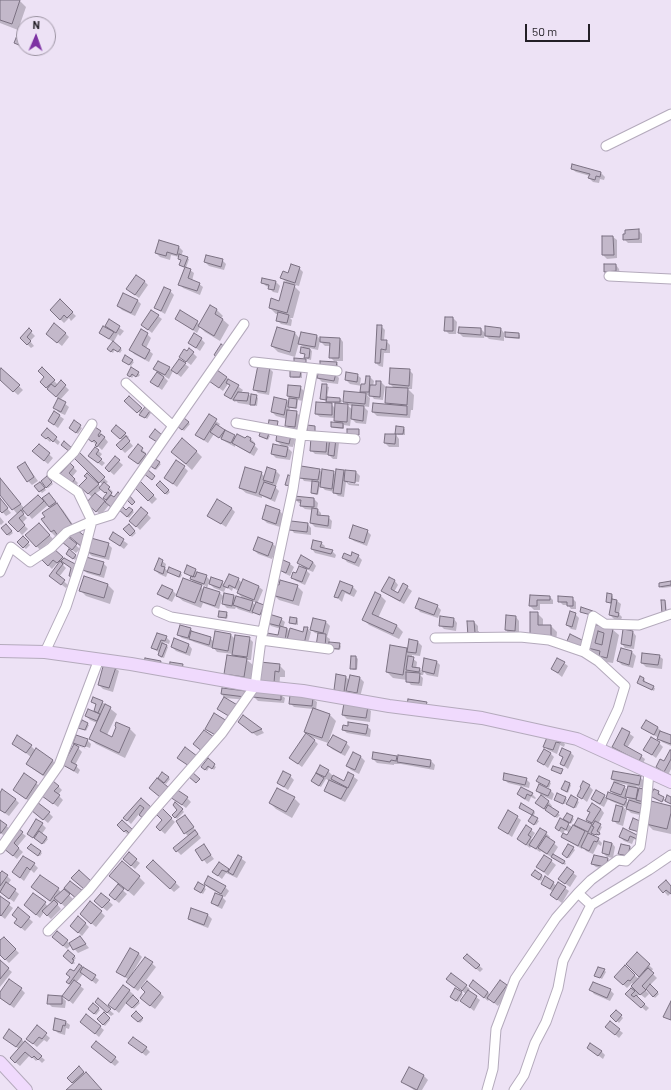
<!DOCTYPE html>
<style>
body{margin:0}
#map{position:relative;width:671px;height:1090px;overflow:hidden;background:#ede2f5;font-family:Barlow,sans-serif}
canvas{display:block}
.north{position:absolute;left:16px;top:16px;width:40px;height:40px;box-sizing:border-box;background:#ede2f5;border:1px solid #9c94a2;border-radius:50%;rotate:2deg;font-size:11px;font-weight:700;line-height:16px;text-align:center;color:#231f26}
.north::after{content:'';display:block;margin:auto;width:14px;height:18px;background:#7d32a3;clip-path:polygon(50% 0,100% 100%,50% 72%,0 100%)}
.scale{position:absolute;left:525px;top:24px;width:65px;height:18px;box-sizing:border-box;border:2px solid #231f26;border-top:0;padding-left:5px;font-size:12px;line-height:14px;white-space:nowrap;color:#231f26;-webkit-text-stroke:3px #ede2f5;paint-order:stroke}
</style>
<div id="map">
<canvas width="671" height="1090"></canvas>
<div class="north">N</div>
<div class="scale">50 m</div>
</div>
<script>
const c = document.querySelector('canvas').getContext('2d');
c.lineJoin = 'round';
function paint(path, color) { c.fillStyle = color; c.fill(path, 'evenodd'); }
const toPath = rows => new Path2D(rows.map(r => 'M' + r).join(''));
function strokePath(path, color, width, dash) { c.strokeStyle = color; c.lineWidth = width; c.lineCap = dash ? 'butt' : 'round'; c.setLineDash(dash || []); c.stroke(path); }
paint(toPath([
 [0,0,17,0,20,1,26,7,18,30,0,23],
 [572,169,601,173,605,177,604,180,600,179,599,183,593,182,589,178,590,176,576,172],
 [638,230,642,234,642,243,628,243,624,239],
 [613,237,617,240,617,258,607,259,603,255],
 [179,247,183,251,181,256,189,259,186,268,180,265,182,260,179,258,179,257,171,255,170,260,160,257,156,253],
 [222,260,226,264,224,270,209,266,205,262],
 [616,265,619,269,620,275,609,275,605,271],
 [299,268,303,272,299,286,292,284,300,292,293,318,290,318,292,320,291,326,281,324,277,320,278,314,276,314,270,308,280,302,288,284,282,278],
 [190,270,194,273,192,281,199,284,203,287,200,295,183,288,180,284],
 [262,279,276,282,280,286,278,293,273,292,269,288,269,287,266,286,262,282],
 [144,281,148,285,139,298,127,289],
 [170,291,174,295,165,314,155,308],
 [137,300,141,304,135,316,122,310,118,306],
 [60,301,76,316,71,321,69,318,64,323,51,310],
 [210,306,217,310,223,316,221,318,229,325,220,341,205,332,200,327,197,333,176,319,197,322,200,325],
 [158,316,162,319,152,333,142,325],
 [453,318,457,322,456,334,449,334,445,330],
 [109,321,124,331,120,336,118,334,113,343,122,350,120,353,115,349,113,353,108,349,113,342,100,333],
 [381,326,385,330,384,341,386,341,390,345,390,353,384,353,383,367,379,366,376,363],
 [277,328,295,333,300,339,317,336,321,340,340,338,343,342,343,361,334,361,338,364,338,368,322,367,336,363,330,357,331,346,325,346,320,341,318,350,309,348,312,351,311,360,307,359,306,358,306,355,301,353,305,349,299,343,295,357,278,352,272,346],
 [481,329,486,334,501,329,504,333,504,341,489,339,485,335,484,338,463,337,459,333],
 [29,330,35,336,30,341,34,346,31,348,21,338],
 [65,333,69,337,62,346,51,337],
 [147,334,151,338,146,348,153,354,149,362,134,354,131,350],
 [518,334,520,335,520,339,508,338,506,337],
 [201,339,205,343,200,351,189,343],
 [193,353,197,357,191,365,184,360],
 [179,360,189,367,181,377,173,371,169,379,161,374,168,381,162,390,151,382,158,372,155,369,169,368,172,371],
 [132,361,134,362,131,366,125,362],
 [42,368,58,385,61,382,69,390,60,400,69,407,65,415,58,412,55,408,59,399,41,382,46,378],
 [269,368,273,372,269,395,258,393,254,389],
 [2,370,23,390,18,395,0,379,0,371],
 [409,370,413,374,412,389,408,389,414,395,413,410,411,410,410,418,377,416,373,412,388,405,386,403,394,388,390,384],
 [300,371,302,372,302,378,293,378,291,376],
 [138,373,140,375,138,377,134,375,132,378,128,374],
 [335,374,339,378,338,384,322,382,318,378],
 [357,375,361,378,360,385,366,385,370,377,374,381,373,386,377,386,377,382,381,382,385,386,383,400,374,399,371,395,367,395,370,398,369,407,363,406,368,411,366,424,356,423,351,418,350,426,344,425,344,429,334,428,332,427,337,424,335,421,335,418,320,417,316,414,330,404,327,401,322,399,323,385,329,387,327,398,340,399,342,400,341,405,347,405,353,410,353,406,348,405,344,401,364,394,361,391,362,386,350,384,346,380],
 [330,403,336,403,335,408],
 [226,378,243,390,241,393,248,394,252,397,256,396,258,398,257,406,238,403,236,401,235,402,225,395,231,386,228,384,223,391,210,381],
 [300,387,304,391,303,401,298,400,297,409,290,408,289,411,296,412,300,416,298,430,290,429,286,425,287,419,276,416,272,412,287,401,290,403,290,398,288,396],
 [129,398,143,411,153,410,147,419,130,405],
 [54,412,64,419,58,428,49,421],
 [209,416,220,424,218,427,225,431,236,438,246,439,247,437,251,439,255,443,254,445,258,449,254,456,235,445,235,447,226,442,214,434,208,443,200,438,197,435],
 [184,419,190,424,184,431,179,426],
 [74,422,82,428,78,434,72,429],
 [403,428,405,429,405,435,398,435,396,433],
 [47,430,60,442,58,445,52,440,50,442,42,435],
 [100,432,108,442,102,450,92,441],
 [125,434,129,437,127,439,133,446,125,453,117,445,122,440,116,435],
 [268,434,270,436,268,440,260,436],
 [396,435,399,439,399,447,389,447,385,443],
 [291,436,295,440,293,447,286,446,292,452,290,460,276,458,272,454,283,447,277,441],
 [326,439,331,443,335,439,339,443,337,459,333,459,329,455,315,454,311,450],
 [39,445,53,458,48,464,37,455],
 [138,446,146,453,145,455,149,459,142,467,133,460],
 [95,448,102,454,99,458,105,463,102,466,93,459],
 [196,451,202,457,192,470,172,452],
 [78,453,108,482,105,484,113,492,111,494,121,506,126,511,129,508,134,512,129,518,119,508,109,505,101,515,91,507,92,497,80,486,88,478,87,474,101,487,103,485,74,457],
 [102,489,108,494,104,498,108,501,106,503,95,494],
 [115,458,123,465,114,475,106,468],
 [25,463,38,481,32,485,28,481],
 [159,463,161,464,156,470,152,467],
 [70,464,77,471,72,477,78,483,75,487,65,478],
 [184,467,188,471,177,487,165,478],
 [268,469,276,471,280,475,276,486,272,484,279,491,275,502,262,496,262,498,246,493,240,488,261,473,265,477],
 [319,470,323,473,333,472,336,475,343,471,346,474,346,471,356,472,360,476,359,482,348,481,348,483,359,484,359,486,349,485,346,482,344,497,338,496,334,492,325,490,320,485,318,495,313,494,312,493,313,482,304,481,301,477],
 [0,479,24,508,42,500,49,494,52,499,63,510,78,532,86,539,108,544,112,548,109,560,92,556,71,537,68,538,80,549,76,553,57,538,51,532,46,517,51,508,48,505,32,519,25,511,22,513,27,518,22,523,28,529,22,535,10,522,18,515,0,493],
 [49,479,53,484,48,488,46,487],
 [140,482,157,499,152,504,135,487],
 [160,482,170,492,167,495,157,485],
 [40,483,46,490,42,493,36,487],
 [0,499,11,513,6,516,0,509],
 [295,499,314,499,318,503,317,509,321,513,321,516,328,517,332,521,331,529,315,527,311,523,313,510,305,509,301,506,302,503,299,503],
 [141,508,151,518,140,530,134,524],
 [231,508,235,512,226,527,208,515],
 [280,511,283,515,280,527,267,523,263,519],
 [0,517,4,522,1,525,0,524],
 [308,524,311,528,311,535,294,533,291,529],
 [6,525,13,533,9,536,2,528],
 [129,526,136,533,132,537,125,529],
 [43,528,53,539,40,550,27,535],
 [367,531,371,535,367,546,354,541,350,538],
 [114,534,128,544,124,549,110,539],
 [23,537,30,545,26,549,18,542],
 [259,539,273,544,277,548,272,559,258,554,254,550],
 [321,543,325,546,324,549,332,551,336,555,335,558,315,553,312,549],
 [53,549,64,559,76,566,74,579,70,576,72,569,65,563,63,565,66,568,59,577,68,585,66,588,50,576,61,562,59,561,52,569,43,560],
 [69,551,77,557,75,560,69,555],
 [358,556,362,560,359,567,347,562,344,558],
 [162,561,166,564,165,568,168,572,166,577,159,574,155,570],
 [284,561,290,564,294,567,290,576,284,573,280,570],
 [313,562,316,566,313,572,304,568,310,574,305,585,296,581,292,578,305,570,299,563],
 [103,563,107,567,104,578,87,573,83,569],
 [196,570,197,573,206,576,211,581,222,582,225,585,238,579,242,583,259,587,263,590,257,604,265,607,262,614,254,611,253,614,238,609,236,607,235,609,227,608,223,604,224,599,222,599,219,609,203,603,201,608,183,601,177,596,197,585,191,579,192,576,185,573],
 [209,583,214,588,224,592,226,587,232,591,233,588,239,591,238,593,244,600,236,598,234,596,224,597,220,593,207,588],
 [199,584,206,586,204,590,202,588],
 [250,600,257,603,256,606],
 [169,572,180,573,182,575,180,578],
 [395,581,398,585,394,592,399,594,404,585,412,591,404,604,386,594,382,591],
 [341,582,353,587,357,591,354,597,345,593,342,602,335,596],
 [671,582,671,587,662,588,660,587],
 [108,585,114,591,110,604,86,596,80,590],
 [297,586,303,592,299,606,279,600,273,594],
 [172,590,176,594,172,602,162,597,159,594],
 [380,595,386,601,378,618,397,626,403,632,399,639,369,625,363,619],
 [612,595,613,596,613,600,617,601,621,604,619,614,622,617,621,620,614,619,610,615,612,604,607,602],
 [530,596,550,597,553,600,553,604,540,604,540,610,534,610,530,606],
 [572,598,576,602,576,609,571,609,568,605,563,605,559,601],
 [665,601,666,603,667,615,664,615],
 [437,606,441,610,438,618,420,612,417,608],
 [226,613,228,615,227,619,219,616],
 [537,613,543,619,543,626,551,626,557,632,556,642,537,642],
 [575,614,579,618,576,630,571,629,567,625],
 [516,617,519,621,519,634,509,634,506,630],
 [291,618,297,619,298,621,298,625,291,624,290,623],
 [281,619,285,622,283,628,287,628,290,632,304,633,307,628,311,632,307,647,271,640,267,636,279,636,281,629,271,626,268,622],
 [314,619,326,622,330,626,327,637,330,639,329,643,339,644,341,646,340,650,331,649,328,650,319,634,315,633,311,629],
 [454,619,457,623,456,631,444,629,440,625],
 [474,622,478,626,478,634,473,640],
 [594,625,613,630,619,635,613,663,606,662,600,655,595,654,589,648],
 [191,629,194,633,210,638,214,642,231,635,235,639,249,638,253,642,251,660,247,660,253,665,250,683,232,680,226,674,236,658,233,654,217,652,213,647,212,648,194,642,192,641,182,638,178,635],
 [633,632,636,636,634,649,625,648,622,644],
 [157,634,166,637,170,641,169,644,163,642,168,647,164,658,160,657,159,655,160,653,152,648],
 [418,642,422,646,420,656,412,655,412,658,417,662,416,669,420,669,422,672,425,659,436,661,440,665,438,677,427,675,424,672,423,675,420,675,423,678,422,686,411,685,407,680,393,678,387,672,406,649,408,651],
 [189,645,192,649,190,656,176,651,172,647],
 [621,649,632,652,636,656,633,668,622,665,618,661],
 [659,656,663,659,662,669,646,667,642,663],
 [356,657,358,659,357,670,353,670,351,668],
 [564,663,568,666,562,677,552,669],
 [279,665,285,671,285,677,280,677,279,689,259,682],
 [115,668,119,671,113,692,103,689,99,685],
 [351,676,360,678,364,682,360,697,351,695,348,691,347,695,339,693,335,690,346,677,350,681],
 [644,679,645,680,644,683,655,688,654,691,638,683],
 [254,692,281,695,285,698,284,703,258,701,254,697],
 [222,694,249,695,249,700,224,698],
 [313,699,317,702,316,710,330,715,336,721,328,743,311,737,318,744,302,767,290,758,311,737,306,731,313,709,294,707,290,703],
 [92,702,102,702,117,714,107,735,112,738,117,727,117,723,130,729,136,735,125,758,96,744,90,738,97,723,90,720,86,716,94,713,97,706],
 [367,707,371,711,370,722,347,719,343,715],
 [87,724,89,725,86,731,80,727],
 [243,726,261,729,264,733,257,736],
 [367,726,371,730,370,737,347,733,343,730,348,727],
 [657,727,661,731,661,732,671,736,671,746,662,742,659,738,646,731,642,728],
 [623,729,634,737,627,748,641,756,645,759,643,764,617,750,613,746],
 [548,736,561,741,565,744,564,747,560,745,557,754,548,750,545,747],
 [87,740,91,744,90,748,77,743,77,745,89,750,78,746,74,742],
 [13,743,31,746,36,751,53,761,59,767,49,780,33,769,27,764,31,757],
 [346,743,350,747,345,756,332,749,328,745],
 [659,743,663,747,656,758,645,750],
 [78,748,82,752,75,765,80,770,78,774,68,768,64,764],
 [671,751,671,769,668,775,657,767,664,762],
 [570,752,574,756,568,769,561,764,563,758,560,755],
 [353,753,361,757,365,761,359,774,351,770,347,766],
 [550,753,554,757,548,768,539,761],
 [399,756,431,761,435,765,434,770,401,764,394,764,394,765,377,763,373,759,396,757,398,759],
 [208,760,216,767,214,770,210,766,207,771,202,767],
 [328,771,332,775,332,776,344,782,348,773,358,780,345,802,329,794,325,790,330,781,326,779,321,787,314,783,321,777,317,772],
 [163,773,170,779,166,784,160,780],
 [24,775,41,787,30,802,14,790],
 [290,776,294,780,288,790,278,783],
 [640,777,644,781,643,788,636,786,640,791,647,805,640,803,646,808,644,816,631,813,627,809,623,826,617,824,613,820,622,806,627,811,627,808,611,801,608,799,604,807,596,803,593,799,604,796,607,798,616,796,611,791,615,782,612,779],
 [618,783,629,785,628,790,624,787,618,784],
 [626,796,630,800,629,803,625,800],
 [504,779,526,779,530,783,529,788,508,783],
 [537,781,549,782,551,783,549,788],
 [570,784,571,785,568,793,562,789],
 [58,786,62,790,58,795,63,800,58,807,43,796],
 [589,786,593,790,587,802,578,795,582,789],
 [522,788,532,794,536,798,535,799,531,797,529,802,522,798,518,794],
 [550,790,554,794,552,800,541,795,537,791],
 [658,792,660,794,659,796,666,800,671,798,671,804,652,796],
 [0,794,15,799,19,803,9,816,0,810],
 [171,797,187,798,191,802,186,808],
 [541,797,549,802,552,806,551,808,560,815,557,818,541,807],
 [571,797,579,802,576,808,569,805],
 [294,798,300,804,292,818,276,809,270,803],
 [565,798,567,799,565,804,557,801],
 [141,799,151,809,147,821,139,814,131,824,125,818],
 [176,803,184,812,177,819,173,815,179,810],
 [671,807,671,834,653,830,647,824],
 [160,808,175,822,165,834,157,827,164,820],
 [522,809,534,811,535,813,533,817,539,821,536,825,530,821,533,816],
 [601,809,604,813,598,824,602,827,599,833,601,835,598,834,597,836,593,833,591,836,598,839,602,843,601,846,598,844,593,854,586,851,583,847,582,849,566,840,562,837,568,837,570,833,565,830,563,834,556,828,568,824,573,828,578,819,593,826,587,819,591,813,589,811],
 [36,813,49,813,53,817,48,823],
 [567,814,574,819,571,824,564,819],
 [185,816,201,838,181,855,174,848,188,836,185,833],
 [517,817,521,820,512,837,499,828],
 [0,821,10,829,5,836,0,833],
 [122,821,134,837,128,835,118,825],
 [42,824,46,828,41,835,48,839,44,844,32,837,28,833],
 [531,830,535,833,531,839,534,841,546,833,550,837,549,839,558,847,553,855,564,862,566,863,565,865,541,851,540,852,531,846,530,848,518,839],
 [623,830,638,837,641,843,634,839,632,844,624,841,620,837],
 [22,833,26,836,17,847,23,852,17,859,4,848],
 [612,843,615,847,613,858,607,857,603,853],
 [31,845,42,853,40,856,30,850],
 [204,846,214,859,207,864,196,850],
 [630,847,634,850,623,858,619,854],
 [573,848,575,850,569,858,565,856],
 [545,856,556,865,548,876,538,867],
 [594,856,608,859,612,863,610,871,596,867,592,864],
 [239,857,246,862,237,878,226,873,222,879,213,872,219,863,230,871],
 [136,860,140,863,135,869,128,863],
 [153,862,180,887,174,892,148,867],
 [34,864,38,868,34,873,31,870,24,881,13,872],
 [535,871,543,877,541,881,534,877],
 [573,873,577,876,570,887,559,879],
 [0,875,7,876,11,880,8,884,19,894,14,902,0,892],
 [139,877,145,883,134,896,117,882],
 [546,878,557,886,565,888,569,891,562,903,551,895,553,892,542,883],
 [71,882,81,902,69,893,68,894,73,899,65,907,59,901,57,904,61,909,51,919,44,912,40,918,29,909,45,903,48,907,52,903,32,887,58,889,61,892],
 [198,883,206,889,203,894,195,889],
 [205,884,225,887,229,891,225,897,209,888],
 [118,886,127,894,119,903,114,899],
 [660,887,671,887,671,893,668,896],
 [101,894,113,905,107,911,95,901],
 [222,897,226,901,222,909,216,906,212,902],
 [0,898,13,908,5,919,0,915],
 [18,909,33,922,25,931,19,926,18,920],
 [192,909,208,915,212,919,208,928,193,922,189,918],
 [101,912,105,916,96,927,85,918],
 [79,917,89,927,82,936,75,929],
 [80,937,89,948,78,953,71,945,67,949,57,941,67,941,70,944],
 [4,938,19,953,9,963,0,954,0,942],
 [68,951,76,958,73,961,75,963,74,964,64,956],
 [138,953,142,957,133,972,134,973,146,958,156,967,138,991,131,986,129,980,118,972],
 [637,954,653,969,651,972,657,978,650,985,659,994,655,998,646,988,645,990,649,994,645,998,640,994,636,997,649,1008,646,1011,627,994,634,985,632,983,627,988,615,977,625,967,639,979,641,977,627,964],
 [467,955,483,969,480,972,468,962],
 [0,962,12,972,0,987],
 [80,965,99,980,96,984,83,974,76,983,84,989,73,1004,67,999,71,986,67,982],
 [604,970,606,972,602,979,595,975],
 [452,983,466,986,470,989,468,991,480,1000,474,1011,462,1001,466,994],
 [124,986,133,994,132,996,140,1003,134,1009,127,1002,119,1013,113,1008],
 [470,986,488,992,490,995,506,986,510,990,498,1006,489,999,488,1001],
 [21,989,25,993,14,1008,0,998,0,994],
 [591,990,610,990,614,994,610,1001,594,994],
 [160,993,164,997,155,1009,145,1002],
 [461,993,463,994,458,1002,452,998],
 [62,997,66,1001,65,1008,52,1007,48,1003],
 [98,1000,114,1014,111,1016,100,1006],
 [93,1005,100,1010,96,1015,89,1009],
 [616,1011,623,1018,619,1023,612,1016],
 [104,1013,110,1020,105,1026,98,1019],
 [136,1013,143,1020,140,1023,133,1016],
 [86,1015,104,1030,99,1037,85,1025],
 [66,1022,70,1025,69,1029,66,1028,65,1035,58,1033,54,1029],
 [37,1027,50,1038,47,1042,44,1040,37,1047,31,1042],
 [610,1030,619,1030,623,1033,619,1038],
 [9,1031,22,1040,45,1060,42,1063,38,1059,36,1061,30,1055,20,1066,15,1062,19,1049,4,1038],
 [134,1046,146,1048,150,1052,146,1056],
 [588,1048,601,1051,605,1055,603,1059],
 [96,1051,115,1058,119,1062,115,1066],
 [79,1068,101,1090,68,1090,74,1084,68,1078],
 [409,1068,424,1076,428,1080,422,1090,414,1090,402,1082]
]), '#0003');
const building = toPath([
 [0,0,20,0,12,24,0,20,0,0],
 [16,38,24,42,24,47,14,43,16,38],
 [572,164,601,172,600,177,596,176,595,180,588,178,590,174,571,169,572,164],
 [639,229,639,239,623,240,623,234,625,234,625,230,639,229],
 [602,236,613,236,614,255,602,255,602,236],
 [159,240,179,246,177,255,167,252,166,256,155,253,159,240],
 [179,254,188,257,184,267,179,265,181,260,178,259,179,254],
 [206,255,223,259,221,267,204,262,206,255],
 [291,264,300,267,295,283,280,278,283,271,288,273,291,264],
 [604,264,616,264,616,271,604,272,604,264],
 [185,267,191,269,188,278,200,283,197,291,178,285,185,267],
 [136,275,145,281,135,295,126,289,136,275],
 [262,278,276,281,274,290,268,289,269,285,261,283,262,278],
 [284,282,295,285,287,313,269,308,271,298,279,301,284,282],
 [164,287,171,290,161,311,154,308,164,287],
 [123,293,138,300,131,313,117,306,123,293],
 [60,299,73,312,67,318,64,315,60,320,50,310,60,299],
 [210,305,217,309,215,314,223,319,214,336,198,326,210,305],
 [151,310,159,315,148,330,141,325,151,310],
 [180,310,198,321,193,330,175,319,180,310],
 [278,312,289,315,287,323,276,321,278,312],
 [445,317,453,317,453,331,444,331,445,317],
 [109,319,120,326,116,333,105,326,109,319],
 [54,323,66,333,57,343,46,334,54,323],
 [377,325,382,325,381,340,387,340,386,350,381,349,380,363,375,363,377,325],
 [103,326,114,332,109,339,99,333,103,326],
 [485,326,501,328,500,337,485,336,485,326],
 [277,327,295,332,290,352,271,346,277,327],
 [459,327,481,328,481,335,458,333,459,327],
 [29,328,32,331,27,337,31,341,27,345,20,338,29,328],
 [141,329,148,333,142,345,150,350,145,359,129,350,141,329],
 [301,332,317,335,315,347,298,344,301,332],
 [505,332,519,333,519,338,505,337,505,332],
 [194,333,202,338,196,348,188,343,194,333],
 [320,337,340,338,339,358,329,358,330,343,320,342,320,337],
 [113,341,121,348,118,352,113,349,111,352,107,349,113,341],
 [221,344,225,347,218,357,214,355,221,344],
 [301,347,310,349,309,358,304,358,305,354,300,353,301,347],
 [189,348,194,352,186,362,179,357,184,349,187,351,189,348],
 [125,355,133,360,129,365,122,361,125,355],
 [294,358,306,359,306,365,294,364,294,358],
 [179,359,186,363,177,374,171,370,179,359],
 [158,361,170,367,165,375,153,369,158,361],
 [320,361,337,362,336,367,320,366,320,361],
 [258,365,270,367,266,392,253,390,258,365],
 [42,367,55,380,46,388,40,382,44,377,38,371,42,367],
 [131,367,139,372,136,377,132,374,130,377,127,375,131,367],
 [1,368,20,385,13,392,0,380,0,370,1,368],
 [390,368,410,369,409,386,389,384,390,368],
 [290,369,301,370,300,377,290,377,290,369],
 [217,370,227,377,219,388,209,381,217,370],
 [319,370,336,373,334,381,317,378,319,370],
 [157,372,164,377,158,387,150,382,157,372],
 [346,372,358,374,357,382,345,380,346,372],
 [366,376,370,376,369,392,360,392,361,384,365,384,366,376],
 [228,379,239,385,231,399,224,395,230,385,226,383,228,379],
 [61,380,66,385,56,397,47,389,51,384,55,387,61,380],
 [376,381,381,381,380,397,369,396,370,385,376,385,376,381],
 [322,384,327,384,326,400,320,399,322,384],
 [288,385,301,386,299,398,287,396,288,385],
 [386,387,408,388,407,405,385,403,386,387],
 [344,391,366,393,365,404,343,402,344,391],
 [238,392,249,393,247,401,233,400,238,392],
 [251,394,257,395,255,405,250,405,251,394],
 [129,396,142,408,137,413,124,401,129,396],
 [274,397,287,400,284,415,271,412,274,397],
 [327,397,340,398,340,402,326,402,327,397],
 [58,398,66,402,61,412,53,408,58,398],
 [289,398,297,399,296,408,288,407,289,398],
 [316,402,332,403,332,415,315,414,316,402],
 [335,403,348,404,347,422,334,421,335,403],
 [373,403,407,406,407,415,372,412,373,403],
 [147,404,152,408,145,418,139,415,147,404],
 [352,405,364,406,363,421,351,419,352,405],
 [287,410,297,411,295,427,285,426,287,410],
 [54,411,60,415,54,425,48,421,54,411],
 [209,414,217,419,204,440,195,435,209,414],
 [184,418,189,422,182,430,177,426,184,418],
 [74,420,81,425,76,433,69,428,74,420],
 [269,420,278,421,277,427,268,426,269,420],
 [331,422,343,423,343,428,331,427,331,422],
 [216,424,225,430,219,438,210,432,216,424],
 [116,425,126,433,120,439,111,431,116,425],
 [307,425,315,426,315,432,307,431,307,425],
 [396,426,404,427,403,434,395,434,396,426],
 [95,427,101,431,98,435,99,437,101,434,105,437,97,447,95,445,97,443,94,440,92,442,87,438,95,427],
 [47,428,57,437,53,442,48,437,46,439,41,435,47,428],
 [155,429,162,435,157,442,149,437,155,429],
 [347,429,359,429,359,435,347,434,347,429],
 [225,430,235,435,231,443,221,439,225,430],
 [261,430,269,433,267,439,259,436,261,430],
 [277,432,291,435,289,444,276,441,277,432],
 [237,434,245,438,247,436,251,438,250,441,255,444,250,453,232,443,237,434],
 [385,434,396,434,395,444,384,443,385,434],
 [126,436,130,441,121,450,116,445,126,436],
 [311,437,327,438,326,452,310,451,311,437],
 [330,437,336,438,334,456,328,455,330,437],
 [182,438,197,451,186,464,171,452,182,438],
 [64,441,73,449,70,452,61,445,64,441],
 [39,444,50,453,44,461,32,451,39,444],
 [138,444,143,448,141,451,146,454,138,464,128,457,138,444],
 [273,444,288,447,286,457,271,454,273,444],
 [95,447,99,450,96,454,102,459,98,463,88,456,95,447],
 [78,451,105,477,99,483,73,457,78,451],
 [115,456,120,460,109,472,105,468,115,456],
 [154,458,160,462,155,469,149,465,154,458],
 [176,460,185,466,173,484,164,478,176,460],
 [25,462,34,477,27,482,17,467,25,462],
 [70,463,74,467,69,473,75,479,71,484,60,474,70,463],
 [301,466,320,469,318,480,299,478,301,466],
 [245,467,262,472,256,493,239,488,245,467],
 [267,467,276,470,273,483,263,480,267,467],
 [147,469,155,476,152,480,143,473,147,469],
 [322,469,334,471,332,489,320,487,322,469],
 [336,469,344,470,341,494,333,493,336,469],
 [345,470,356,471,355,483,344,481,345,470],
 [87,473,99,484,88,494,79,486,87,478,84,476,87,473],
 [288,475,294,477,291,486,285,485,288,475],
 [47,476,52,482,46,488,41,481,47,476],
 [0,478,21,504,12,510,0,495,0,478],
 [140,481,154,495,148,501,134,487,140,481],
 [160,481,169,490,165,494,156,485,160,481],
 [312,481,319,482,317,494,311,493,312,481],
 [40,482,45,488,39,492,34,486,40,482],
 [104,482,110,487,108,489,112,493,106,500,103,498,107,493,106,492,105,493,99,488,104,482],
 [264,482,276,486,271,499,259,494,264,482],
 [118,492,122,496,112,508,105,502,111,495,114,497,118,492],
 [49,493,56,502,49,507,42,498,49,493],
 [95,493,105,501,96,512,86,503,95,493],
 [128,494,135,502,132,505,125,498,128,494],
 [38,495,44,501,28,516,22,509,38,495],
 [294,496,314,498,314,507,300,506,301,500,294,500,294,496],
 [0,498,8,508,2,513,0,511,0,498],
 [217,499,232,508,221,524,207,516,217,499],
 [57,503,72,525,58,536,54,530,51,532,41,519,45,517,42,513,57,503],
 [266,505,280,510,276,524,262,519,266,505],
 [122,506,126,510,129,507,133,510,127,517,118,509,122,506],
 [141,507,148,513,136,527,129,521,141,507],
 [312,508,318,509,317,515,329,516,328,526,310,523,312,508],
 [21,510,24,514,19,518,25,525,18,532,8,522,21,510],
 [291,521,308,523,307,532,289,530,291,521],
 [39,523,50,535,36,547,25,535,39,523],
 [6,524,12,531,7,535,1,528,6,524],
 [129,524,135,531,130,536,123,529,129,524],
 [353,525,368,530,364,543,349,538,353,525],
 [77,530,87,538,83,548,69,536,77,530],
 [113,532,124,539,120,546,109,539,113,532],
 [23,536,29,542,23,548,17,542,23,536],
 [67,536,77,544,72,550,62,542,67,536],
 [258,537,273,543,268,556,253,550,258,537],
 [91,538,109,543,105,557,87,552,91,538],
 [313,540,322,542,320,547,333,550,331,554,311,549,313,540],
 [53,548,63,557,57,563,53,560,48,566,42,560,53,548],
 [69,549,76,555,73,559,66,554,69,549],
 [352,552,359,555,355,563,342,558,344,553,351,556,352,552],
 [301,555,313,562,309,569,297,563,301,555],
 [86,557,104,562,100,575,82,570,86,557],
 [64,558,77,565,74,577,69,576,71,568,61,561,64,558],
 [159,558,163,560,161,566,165,567,163,574,154,570,159,558],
 [283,560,290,563,286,573,279,570,283,560],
 [60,561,63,564,56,573,65,580,61,585,49,576,60,561],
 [187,565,196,569,193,577,184,573,187,565],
 [299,566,307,569,302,582,291,578,293,572,296,573,299,566],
 [169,567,181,572,179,577,167,572,169,567],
 [197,572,207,575,204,584,190,579,191,576,195,577,197,572],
 [229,574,239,578,235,588,229,585,228,588,223,586,229,574],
 [84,576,108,584,104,598,79,591,84,576],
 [211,577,223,581,220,588,209,584,211,577],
 [389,577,395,580,391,589,398,593,403,583,408,586,400,601,381,591,389,577],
 [183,578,202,585,195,603,176,596,183,578],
 [243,579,259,586,254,600,237,593,243,579],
 [280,580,298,585,293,601,272,595,275,584,279,585,280,580],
 [340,581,353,586,350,594,342,590,338,598,334,597,340,581],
 [671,581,671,585,659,587,659,583,671,581],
 [162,585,173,590,168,599,157,594,162,585],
 [204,587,220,592,215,606,200,601,204,587],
 [375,592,381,595,372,614,397,625,393,634,362,620,375,592],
 [224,593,234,595,232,606,222,604,224,593],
 [607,593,612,594,611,603,606,602,607,593],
 [530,595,550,596,550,600,537,600,537,606,529,606,530,595],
 [236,596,253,601,250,611,233,605,236,596],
 [558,596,573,597,573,606,567,606,567,602,558,602,558,596],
 [419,598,438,605,434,615,415,608,419,598],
 [612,599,617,600,615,612,619,613,618,617,609,615,612,599],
 [661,600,665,600,666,614,662,614,661,600],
 [256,602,264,605,260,615,252,612,256,602],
 [581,607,593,611,591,615,580,612,581,607],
 [219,611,227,612,226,618,218,617,219,611],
 [570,611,576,613,572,627,566,625,570,611],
 [530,612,538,612,538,625,551,625,551,636,530,636,530,612],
 [269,614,282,618,279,626,267,623,269,614],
 [506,615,516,616,515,631,505,630,506,615],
 [440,616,454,618,453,627,439,626,440,616],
 [290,617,297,618,296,624,289,623,290,617],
 [313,618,326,621,323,633,310,630,313,618],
 [467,621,474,621,475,633,479,632,479,636,468,637,467,621],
 [593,624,613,629,607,658,599,656,600,651,588,648,593,624],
 [598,631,604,633,602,645,595,643,598,631],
 [180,625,191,628,188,638,177,635,180,625],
 [280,626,287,628,285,640,266,636,267,633,278,635,280,626],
 [304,627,308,627,304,644,287,640,290,628,303,632,304,627],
 [623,629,633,631,631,646,621,644,623,629],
 [191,631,211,637,209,645,189,639,191,631],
 [215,631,231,634,228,651,212,648,215,631],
 [157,633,167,636,165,641,161,640,157,650,151,648,157,633],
 [318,633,326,634,325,647,316,646,318,633],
 [570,634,584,641,581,647,567,641,570,634],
 [235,635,250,637,247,657,232,655,235,635],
 [174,638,189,644,186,653,171,647,174,638],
 [409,639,418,641,416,653,407,652,409,639],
 [329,642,340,643,339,649,328,648,329,642],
 [162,643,167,645,162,657,158,655,162,643],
 [390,645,407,648,403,675,386,672,390,645],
 [621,648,632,651,629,665,617,661,621,648],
 [642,653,660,655,658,665,641,663,642,653],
 [227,655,247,658,244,677,224,674,227,655],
 [351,656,356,656,356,669,350,669,351,656],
 [408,656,414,657,412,667,420,668,419,672,406,670,408,656],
 [145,658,161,661,160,665,144,662,145,658],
 [424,658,437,661,434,674,422,671,424,658],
 [557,658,565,662,558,673,551,669,557,658],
 [170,662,183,664,182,670,169,668,170,662],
 [260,662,280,664,279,672,275,671,274,683,258,682,260,662],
 [104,663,116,667,109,688,98,685,104,663],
 [406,672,420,673,419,683,406,682,406,672],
 [336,674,346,676,344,692,334,690,336,674],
 [350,675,360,677,357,693,346,691,350,675],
 [640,676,644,678,643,681,654,686,652,690,637,683,640,676],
 [222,688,246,691,245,697,221,694,222,688],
 [254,691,281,694,281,700,253,697,254,691],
 [290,695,313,698,312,706,289,704,290,695],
 [93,697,103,701,98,713,94,711,96,704,91,702,93,697],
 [224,697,239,706,232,718,217,709,224,697],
 [408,699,427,702,425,709,407,705,408,699],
 [344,703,368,706,366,718,342,715,344,703],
 [105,704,111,707,100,731,112,737,116,727,115,726,116,722,130,728,119,753,89,739,105,704],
 [313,708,330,714,322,738,304,732,313,708],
 [88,709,100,714,97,721,85,716,88,709],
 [214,713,227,721,217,736,205,729,214,713],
 [243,715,262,729,252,733,238,722,243,715],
 [82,720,88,723,85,730,78,728,82,720],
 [646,720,658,727,654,735,641,728,646,720],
 [348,722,368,725,366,734,342,730,343,725,348,726,348,722],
 [622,728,630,732,624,745,642,755,639,761,612,747,622,728],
 [204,730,214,737,203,752,193,744,204,730],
 [660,731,671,735,671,744,657,739,660,731],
 [306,733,315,740,298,764,289,758,306,733],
 [17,735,32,745,26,753,12,744,17,735],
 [76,735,88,739,85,747,73,743,76,735],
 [333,735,347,742,341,753,327,745,333,735],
 [548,735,562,740,560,743,556,742,553,750,543,747,548,735],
 [651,737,660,742,652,755,643,750,651,737],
 [74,744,79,747,71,762,77,765,74,771,63,765,74,744],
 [185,747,197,756,189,766,177,758,185,747],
 [36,748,53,760,43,775,26,764,36,748],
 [562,748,571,752,564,766,560,764,563,757,559,755,562,748],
 [544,749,551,753,544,765,537,761,544,749],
 [670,750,671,750,671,759,664,772,656,767,660,759,664,761,670,750],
 [353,752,361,756,355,770,346,766,353,752],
 [373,752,397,756,396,761,391,760,390,762,372,759,373,752],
 [398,755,431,760,430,767,397,762,398,755],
 [208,758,215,764,212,769,208,766,205,770,201,767,208,758],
 [320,765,329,770,325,777,316,773,320,765],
 [553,766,563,769,561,774,551,770,553,766],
 [283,771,291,775,284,787,277,783,283,771],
 [613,771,641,776,639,785,611,779,613,771],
 [162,772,169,777,164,783,158,778,162,772],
 [192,772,200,779,196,783,188,776,192,772],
 [348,772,354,775,348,788,331,779,333,775,344,781,348,772],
 [24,773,37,782,26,799,13,790,24,773],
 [316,773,324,778,319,786,311,781,316,773],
 [504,773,527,778,525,785,503,780,504,773],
 [539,776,550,781,547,787,536,781,539,776],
 [157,778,168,787,160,797,149,788,157,778],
 [329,780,347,788,341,799,324,791,329,780],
 [53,781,59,786,54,791,60,795,53,804,42,796,53,781],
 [565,781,570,783,567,792,561,789,565,781],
 [583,781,590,785,582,799,577,796,581,788,580,787,583,781],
 [614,782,625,786,621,795,610,791,614,782],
 [539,784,551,790,548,796,536,791,539,784],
 [628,786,638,788,636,799,625,797,628,786],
 [521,787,533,793,531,796,527,794,525,799,517,794,521,787],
 [277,788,295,797,286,812,269,803,277,788],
 [639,788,647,790,644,802,636,800,639,788],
 [2,789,16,799,5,813,0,810,0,793,2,789],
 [176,789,188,797,182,805,170,797,176,789],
 [654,789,659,791,658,794,664,797,662,802,650,796,654,789],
 [596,790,605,795,600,804,591,799,596,790],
 [608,792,627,799,624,805,606,798,608,792],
 [557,793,566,797,563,804,554,800,557,793],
 [541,795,549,801,544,809,535,803,541,795],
 [571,795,578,799,574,808,566,804,571,795],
 [667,795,671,797,671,804,665,801,667,795],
 [141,798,152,808,143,818,139,815,144,808,140,805,127,821,123,818,141,798],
 [629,800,642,804,640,813,626,809,629,800],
 [651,801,671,806,671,813,667,829,646,824,651,801],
 [37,802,50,812,43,820,31,810,37,802],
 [175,802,183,809,175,818,172,815,177,810,173,805,175,802],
 [521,803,534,811,532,815,519,808,521,803],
 [592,803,601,809,592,823,586,820,590,812,587,811,592,803],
 [548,805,559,812,555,817,545,810,548,805],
 [616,805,623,807,619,822,612,821,616,805],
 [160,806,172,818,160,831,156,827,162,820,154,812,160,806],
 [508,810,518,816,508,834,498,828,508,810],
 [567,813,573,816,570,823,563,819,567,813],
 [185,815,194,827,184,834,176,821,185,815],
 [532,815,538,818,534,825,528,821,532,815],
 [560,818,569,823,566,830,561,827,559,831,555,828,560,818],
 [578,818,592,824,588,832,574,825,578,818],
 [633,818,642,822,639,832,629,829,633,818],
 [36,819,43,823,33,838,27,834,36,819],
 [0,820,7,825,1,833,0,833,0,820],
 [122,820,133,830,130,834,126,830,124,832,117,825,122,820],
 [595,821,601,824,597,831,600,833,599,835,596,834,595,835,591,833,594,827,592,826,595,821],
 [526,825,532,829,528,835,531,837,526,845,517,839,526,825],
 [573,825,585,831,578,846,561,837,563,833,567,835,573,825],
 [18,828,23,832,14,843,19,848,13,856,3,848,18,828],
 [540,828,547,832,536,849,529,845,540,828],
 [623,828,639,836,637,839,630,836,628,841,619,837,623,828],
 [195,830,198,834,176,852,173,848,195,830],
 [39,831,47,837,42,844,34,838,39,831],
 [588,833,599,838,597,842,594,841,589,851,581,847,588,833],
 [546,836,555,842,547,854,538,848,546,836],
 [604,841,612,843,609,855,602,853,604,841],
 [31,844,41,851,38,856,27,848,31,844],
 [204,844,211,855,202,861,195,850,204,844],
 [568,844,574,847,567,858,562,854,568,844],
 [621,844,630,846,628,856,618,854,621,844],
 [129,852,137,859,131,866,123,859,129,852],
 [553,854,565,861,563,864,551,857,553,854],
 [238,855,242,857,233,875,228,872,238,855],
 [544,855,552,860,544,872,536,867,544,855],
 [594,855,608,858,606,867,591,864,594,855],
 [23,856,35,863,30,870,27,867,20,878,12,872,23,856],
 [153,860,176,882,170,889,146,867,153,860],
 [122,861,140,876,128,891,109,876,122,861],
 [219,862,229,869,227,872,222,870,218,876,212,872,219,862],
 [567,867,574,872,565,884,558,879,567,867],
 [79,870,91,881,84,889,71,878,79,870],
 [535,870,542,875,539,880,531,875,535,870],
 [2,871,8,875,0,886,0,873,2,871],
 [40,875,59,888,50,901,31,887,40,875],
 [208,876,226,886,221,894,204,884,208,876],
 [545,876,554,882,550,889,541,884,545,876],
 [666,880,671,886,671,894,666,890,663,893,658,887,666,880],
 [70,881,83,891,77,899,64,888,70,881],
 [6,882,16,889,9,899,0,892,6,882],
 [198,882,205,886,201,893,194,889,198,882],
 [558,882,566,887,557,900,550,895,558,882],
 [118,884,124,889,115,900,109,895,118,884],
 [64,889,70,894,61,904,54,898,64,889],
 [33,893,46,902,36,915,24,905,33,893],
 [101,893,110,900,102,908,94,901,101,893],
 [215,893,223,896,218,906,211,903,215,893],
 [0,896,10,903,1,916,0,915,0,896],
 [54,900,58,904,47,916,42,911,54,900],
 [90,901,102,911,91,924,80,914,90,901],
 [18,907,30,917,21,928,14,923,17,919,12,915,18,907],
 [191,908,208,914,204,925,188,919,191,908],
 [78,916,86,923,78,933,70,926,78,916],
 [57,931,68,940,63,946,52,937,57,931],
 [80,936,86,944,73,950,69,943,80,936],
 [4,937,16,949,5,960,0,955,0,940,4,937],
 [130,948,139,953,125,977,116,972,130,948],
 [68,950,75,956,72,959,74,960,72,964,63,956,68,950],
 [637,952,650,964,639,977,626,964,637,952],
 [467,954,480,965,476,969,463,958,467,954],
 [145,957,153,962,134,988,126,982,145,957],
 [0,960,9,968,0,979,0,960],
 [79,964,82,966,69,984,66,982,70,977,66,974,70,969,74,971,79,964],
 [625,965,635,975,630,981,628,980,623,985,614,977,625,965],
 [83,967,96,975,92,981,80,972,83,967],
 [598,967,605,969,600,978,594,976,598,967],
 [648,968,654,973,642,986,646,990,640,995,631,986,648,968],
 [451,973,467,985,462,991,446,979,451,973],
 [9,979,22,988,10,1005,0,998,0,992,9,979],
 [74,980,81,985,69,1001,62,996,74,980],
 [473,980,488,992,484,998,469,986,473,980],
 [500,980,507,985,494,1003,487,998,500,980],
 [147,981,161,993,150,1006,140,998,145,992,141,988,147,981],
 [593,982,611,989,607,998,589,990,593,982],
 [650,984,658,992,653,997,646,989,650,984],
 [123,985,130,990,115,1010,108,1005,123,985],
 [455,988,462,992,456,1001,450,997,455,988],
 [631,988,635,991,631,995,634,997,636,995,645,1004,641,1008,625,994,631,988],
 [468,990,477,996,470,1008,460,1001,468,990],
 [48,995,62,996,62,1004,47,1004,48,995],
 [133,995,139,1001,132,1008,126,1003,133,995],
 [98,998,111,1009,107,1013,95,1002,98,998],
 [671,1001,671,1020,663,1017,671,1001],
 [93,1003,99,1008,94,1014,88,1009,93,1003],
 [616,1010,622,1015,616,1022,610,1016,616,1010],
 [136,1011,143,1018,138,1022,131,1016,136,1011],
 [104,1012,110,1018,103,1025,97,1019,104,1012],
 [86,1014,101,1026,95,1034,80,1022,86,1014],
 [55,1018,66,1021,65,1026,63,1025,61,1032,53,1030,55,1018],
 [610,1021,620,1029,615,1035,605,1027,610,1021],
 [37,1025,47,1033,42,1039,39,1037,33,1044,26,1039,37,1025],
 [9,1029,22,1039,16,1047,3,1038,9,1029],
 [133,1037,147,1047,142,1053,128,1043,133,1037],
 [25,1041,42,1056,38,1060,34,1056,32,1058,25,1052,15,1063,10,1058,25,1041],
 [96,1041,116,1057,111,1063,91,1047,96,1041],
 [590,1043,602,1051,598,1056,587,1048,590,1043],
 [79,1066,84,1072,72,1083,67,1078,79,1066],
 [409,1067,424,1075,417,1090,401,1082,409,1067],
 [86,1072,102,1090,66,1090,86,1072]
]);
paint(building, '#c3b8ca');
strokePath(building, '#7b7182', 1);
const street = toPath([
 [606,146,671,114],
 [609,276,671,279],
 [254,362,337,371],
 [126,383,173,426],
 [236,423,301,435,355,439],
 [0,572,11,547,30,562,51,548,67,532,92,521,111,515,244,324],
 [157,611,171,617,263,632],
 [435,638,520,637,549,640,584,652,593,616,605,624,639,625,671,614],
 [261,640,329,649],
 [45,652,66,607,84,552,92,521,78,492,52,474,74,452,92,424],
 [584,652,598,661,625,686,618,709,599,749],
 [0,849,59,765,99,659],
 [591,905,578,893,591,880,618,860,626,861,640,847,646,806,649,772],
 [48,931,89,890,150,815,222,733,255,686,261,640,293,489,301,435,313,369],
 [487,1090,493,1069,496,1029,515,979,556,918,578,893],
 [514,1090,524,1075,535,1043,546,1022,558,988,563,961,591,905,649,870,671,855]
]);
const secondary = toPath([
 [0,651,45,652,131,664,255,686,303,691,389,706,482,718,577,739,671,782],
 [0,1062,26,1090]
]);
strokePath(street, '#b4aabc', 11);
strokePath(secondary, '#b4aabc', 14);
strokePath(street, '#fff', 9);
strokePath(secondary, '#f0dafd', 12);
</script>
